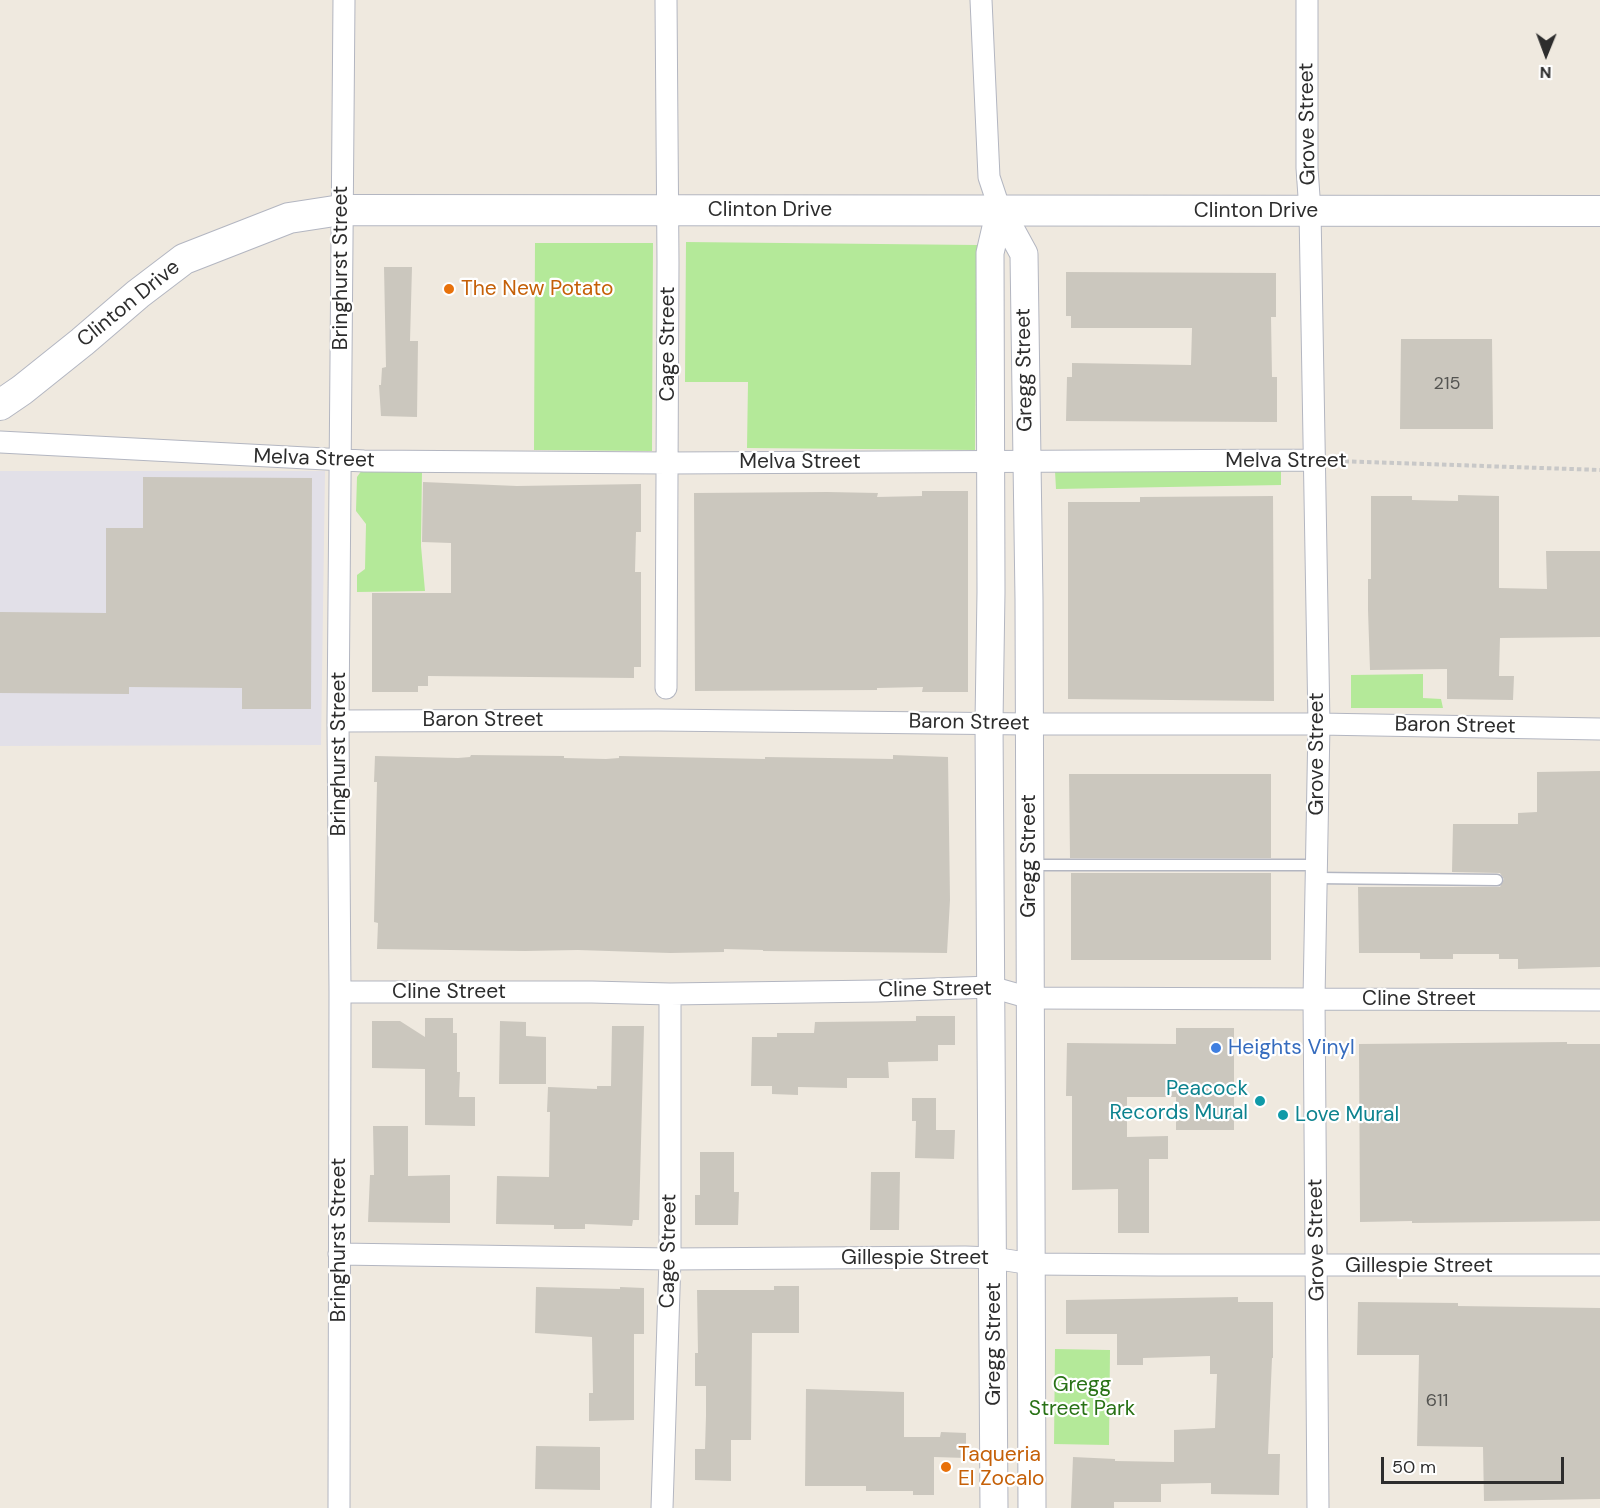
<!DOCTYPE html>
<style>
body{margin:0}
#map{position:relative;width:1600px;height:1508px;overflow:hidden;background:#efe9df;font-family:"DM Sans",sans-serif}
canvas{display:block}
.north{position:absolute;left:1516px;top:24px;width:60px;height:60px;-webkit-text-stroke:4px #fff;paint-order:stroke;rotate:181deg;font-size:16px;font-weight:700;line-height:24px;text-align:center;color:#2d2d2d}
.north::after{content:'';display:block;margin:auto;width:21px;height:27px;background:#2d2d2d;clip-path:polygon(50% 0,100% 100%,50% 72%,0 100%)}
.scale{position:absolute;left:1381px;top:1457px;width:183px;height:27px;box-sizing:border-box;border:3px solid #2d2d2d;border-top:0;padding-left:8px;font-size:18px;line-height:21px;white-space:nowrap;color:#2d2d2d;-webkit-text-stroke:4px #fff;paint-order:stroke}
</style>
<div id="map">
<canvas width="1600" height="1508"></canvas>
<div class="north">N</div>
<div class="scale">50 m</div>
</div>
<script>
const c = document.querySelector('canvas').getContext('2d');
c.lineJoin = 'round';
function paint(path, color) { c.fillStyle = color; c.fill(path, 'evenodd'); }
const toPath = rows => new Path2D(rows.map(r => 'M' + r).join(''));
function strokePath(path, color, width, dash) { c.strokeStyle = color; c.lineWidth = width; c.lineCap = dash ? 'butt' : 'round'; c.setLineDash(dash || []); c.stroke(path); }
function write(font, color, halo, rows, align = 'center') {
  c.font = font + ' "DM Sans",sans-serif'; c.lineWidth = 4.5; c.setLineDash([]); c.textBaseline = 'middle'; c.strokeStyle = halo; c.fillStyle = color; for (const [text, x, y, turn = 0] of rows) {
    c.save(); c.translate(x, y); c.rotate((+turn || 0) * Math.PI / 180); c.textAlign = isNaN(turn) ? turn : align; if (halo) c.strokeText(text, 0, 0); c.fillText(text, 0, 0); c.restore();
  }
}
paint(toPath([
 [0,471,325,471,321,745,0,746]
]), '#e2e0e8');
paint(toPath([
 [686,242,977,245,975,450,747,448,748,382,685,382],
 [535,243,653,243,652,451,534,450],
 [1281,466,1281,485,1056,489,1055,471],
 [362,470,422,470,421,546,425,591,357,592,357,575,365,569,366,524,356,511,357,477],
 [1423,674,1423,698,1441,699,1443,708,1351,708,1351,675],
 [1055,1349,1110,1350,1109,1445,1054,1444]
]), '#b4e999');
paint(toPath([
 [384,267,412,267,410,341,418,341,417,417,381,416,379,385,381,385,382,368,386,367],
 [1066,272,1276,273,1276,317,1271,317,1272,377,1277,377,1277,422,1066,421,1067,377,1072,377,1072,363,1191,365,1192,328,1071,328,1071,316,1066,316],
 [1401,339,1492,339,1493,429,1400,429],
 [143,477,312,478,311,709,242,709,242,688,129,687,129,694,0,693,0,612,106,613,106,528,143,528],
 [423,482,517,486,641,484,641,532,636,532,635,572,641,572,641,667,634,667,634,678,428,676,428,686,418,686,418,692,372,692,372,593,451,593,451,543,422,542],
 [922,491,968,491,968,692,922,692,923,687,877,688,877,690,695,691,694,493,827,492,878,493,877,497,922,496],
 [1458,495,1499,496,1499,588,1547,589,1546,551,1600,551,1600,637,1500,638,1499,676,1514,676,1513,700,1447,699,1447,669,1370,670,1368,610,1368,579,1371,579,1371,496,1412,496,1412,500,1458,501],
 [1273,496,1274,701,1068,699,1068,502,1140,502,1140,497],
 [471,755,564,756,564,758,606,759,619,758,619,756,765,759,765,757,893,759,893,755,948,757,950,900,947,953,763,951,763,950,724,949,724,952,670,953,578,950,525,951,377,949,378,923,374,922,377,782,374,782,375,756,458,758,470,757],
 [1600,771,1600,967,1518,969,1518,959,1499,959,1499,954,1453,954,1453,959,1420,959,1420,953,1359,953,1358,887,1500,887,1504,879,1500,873,1452,872,1453,824,1518,824,1518,813,1537,812,1537,772],
 [1069,774,1271,774,1271,858,1070,858],
 [1071,873,1271,873,1271,960,1071,960],
 [916,1016,955,1016,955,1045,938,1045,938,1061,888,1062,889,1078,847,1078,847,1088,798,1087,798,1095,772,1094,772,1086,751,1086,752,1037,777,1037,777,1033,814,1033,815,1022,916,1021],
 [425,1018,453,1018,453,1033,457,1033,457,1072,460,1072,459,1097,475,1097,475,1126,425,1125,425,1069,372,1068,372,1021,400,1021,425,1037],
 [500,1021,526,1022,526,1036,546,1037,546,1084,499,1084],
 [612,1026,644,1026,639,1220,633,1220,632,1226,585,1224,585,1229,554,1229,554,1225,496,1224,497,1176,549,1177,550,1112,547,1112,548,1087,597,1089,597,1086,611,1086],
 [1176,1028,1234,1028,1234,1130,1176,1130,1176,1097,1127,1097,1127,1137,1168,1136,1168,1159,1149,1159,1149,1233,1118,1233,1118,1189,1072,1190,1072,1096,1066,1096,1067,1043,1176,1044],
 [1567,1042,1567,1044,1600,1044,1600,1221,1412,1223,1412,1221,1360,1222,1359,1044],
 [912,1098,936,1098,936,1130,955,1130,954,1159,915,1158,916,1121,912,1121],
 [373,1126,408,1126,408,1176,450,1175,450,1223,368,1222,370,1175,374,1175],
 [700,1152,734,1152,734,1192,739,1192,738,1225,695,1225,695,1195,700,1195],
 [871,1172,900,1172,899,1230,870,1230],
 [774,1286,799,1286,799,1333,752,1333,751,1440,731,1440,731,1481,695,1480,695,1449,705,1449,706,1416,706,1386,695,1386,695,1353,698,1353,697,1290,774,1290],
 [536,1287,620,1289,620,1287,644,1288,644,1334,634,1334,634,1420,589,1421,589,1393,593,1393,592,1337,535,1333],
 [1238,1297,1238,1302,1273,1302,1273,1358,1272,1358,1268,1454,1280,1454,1279,1495,1211,1494,1211,1483,1161,1484,1161,1502,1114,1502,1114,1508,1071,1508,1073,1457,1115,1459,1115,1461,1174,1462,1174,1430,1215,1428,1217,1374,1210,1374,1210,1356,1143,1358,1143,1365,1117,1365,1117,1334,1066,1334,1066,1300],
 [1358,1302,1458,1303,1458,1306,1600,1308,1600,1499,1484,1501,1483,1447,1417,1446,1419,1355,1357,1355],
 [806,1389,904,1392,904,1437,940,1437,941,1432,966,1433,966,1458,934,1457,934,1495,913,1495,913,1491,866,1491,866,1486,805,1486],
 [536,1446,600,1447,600,1490,535,1489]
]), '#cbc7be');
const service = toPath([
 [1032,865,1316,865],
 [1316,878,1497,880]
]);
const minor = toPath([
 [981,0,989,177,1000,210],
 [1307,0,1307,168,1310,211,1319,724,1314,999,1318,1508],
 [0,442,364,461,667,463,1314,460],
 [666,688,668,262,666,0],
 [338,721,658,720,1028,724,1319,724,1600,729],
 [340,992,592,992,670,994,877,991,991,987,1030,998,1600,1000],
 [339,1254,670,1259,965,1257,993,1258,1032,1264,1159,1265,1600,1265],
 [339,1508,340,992,338,721,344,0],
 [662,1508,670,1259,670,994]
]);
const tertiary = toPath([
 [1000,210,1024,254,1029,599,1032,1508],
 [994,1508,989,722,991,592,990,253,1000,210]
]);
const secondary = toPath([
 [0,405,22,390,82,342,138,294,184,259,289,218,341,210,1600,211]
]);
strokePath(service, '#b3b6c1', 13);
strokePath(minor, '#b3b6c1', 23);
strokePath(tertiary, '#b3b6c1', 29);
strokePath(secondary, '#b3b6c1', 32);
strokePath(toPath([
 [1337,461,1600,470]
]), '#c8c8c8', 4, [4.5, 3]);
strokePath(service, '#fff', 10);
strokePath(minor, '#fff', 21);
strokePath(tertiary, '#fff', 27);
strokePath(secondary, '#fff', 30);
for (const [x, y, r, color] of [
 [449,289,6,"#e8710a"],
 [1216,1048,6,"#3f7fe0"],
 [1260,1101,6,"#0f9aa8"],
 [1283,1115,6,"#0f9aa8"],
 [946,1467,6,"#e8710a"]
]) { const dot = new Path2D(); dot.arc(x, y, r, 0, 2 * Math.PI); c.fillStyle = color; c.fill(dot); strokePath(dot, '#fff', 2); }
write('18px', '#545451', null, [
 ["215",1447,384],
 ["611",1437,1401]
]);
write('21px', '#2d2d2d', '#fff', [
 ["Grove Street",1308,124,-91],
 ["Clinton Drive",770,210],
 ["Clinton Drive",1256,211],
 ["Bringhurst Street",341,268,-90],
 ["Clinton Drive",129,304,-39],
 ["Cage Street",668,344,-90],
 ["Gregg Street",1025,370,-91],
 ["Melva Street",314,459,2],
 ["Melva Street",1286,461],
 ["Melva Street",800,462],
 ["Baron Street",483,720],
 ["Baron Street",969,723,1],
 ["Baron Street",1455,726,1],
 ["Bringhurst Street",339,754,-90],
 ["Grove Street",1317,754,-90],
 ["Gregg Street",1029,856,-90],
 ["Cline Street",935,990,-1],
 ["Cline Street",449,992],
 ["Cline Street",1419,999],
 ["Bringhurst Street",339,1240,-90],
 ["Grove Street",1317,1240,-91],
 ["Cage Street",669,1251,-89],
 ["Gillespie Street",915,1258],
 ["Gillespie Street",1419,1266],
 ["Gregg Street",994,1344,-90]
]);
write('21px', '#c56008', '#fff', [
 ["The New Potato",461,289],
 ["Taqueria",958,1455],
 ["El Zocalo",958,1479]
], 'left');
write('21px', '#366cbe', '#fff', [
 ["Heights Vinyl",1228,1048]
], 'left');
write('21px', '#0d838f', '#fff', [
 ["Peacock",1248,1089],
 ["Records Mural",1248,1113],
 ["Love Mural",1295,1115,"left"]
], 'right');
write('21px', '#297216', '#fff', [
 ["Gregg",1082,1385],
 ["Street Park",1082,1409]
]);
</script>
